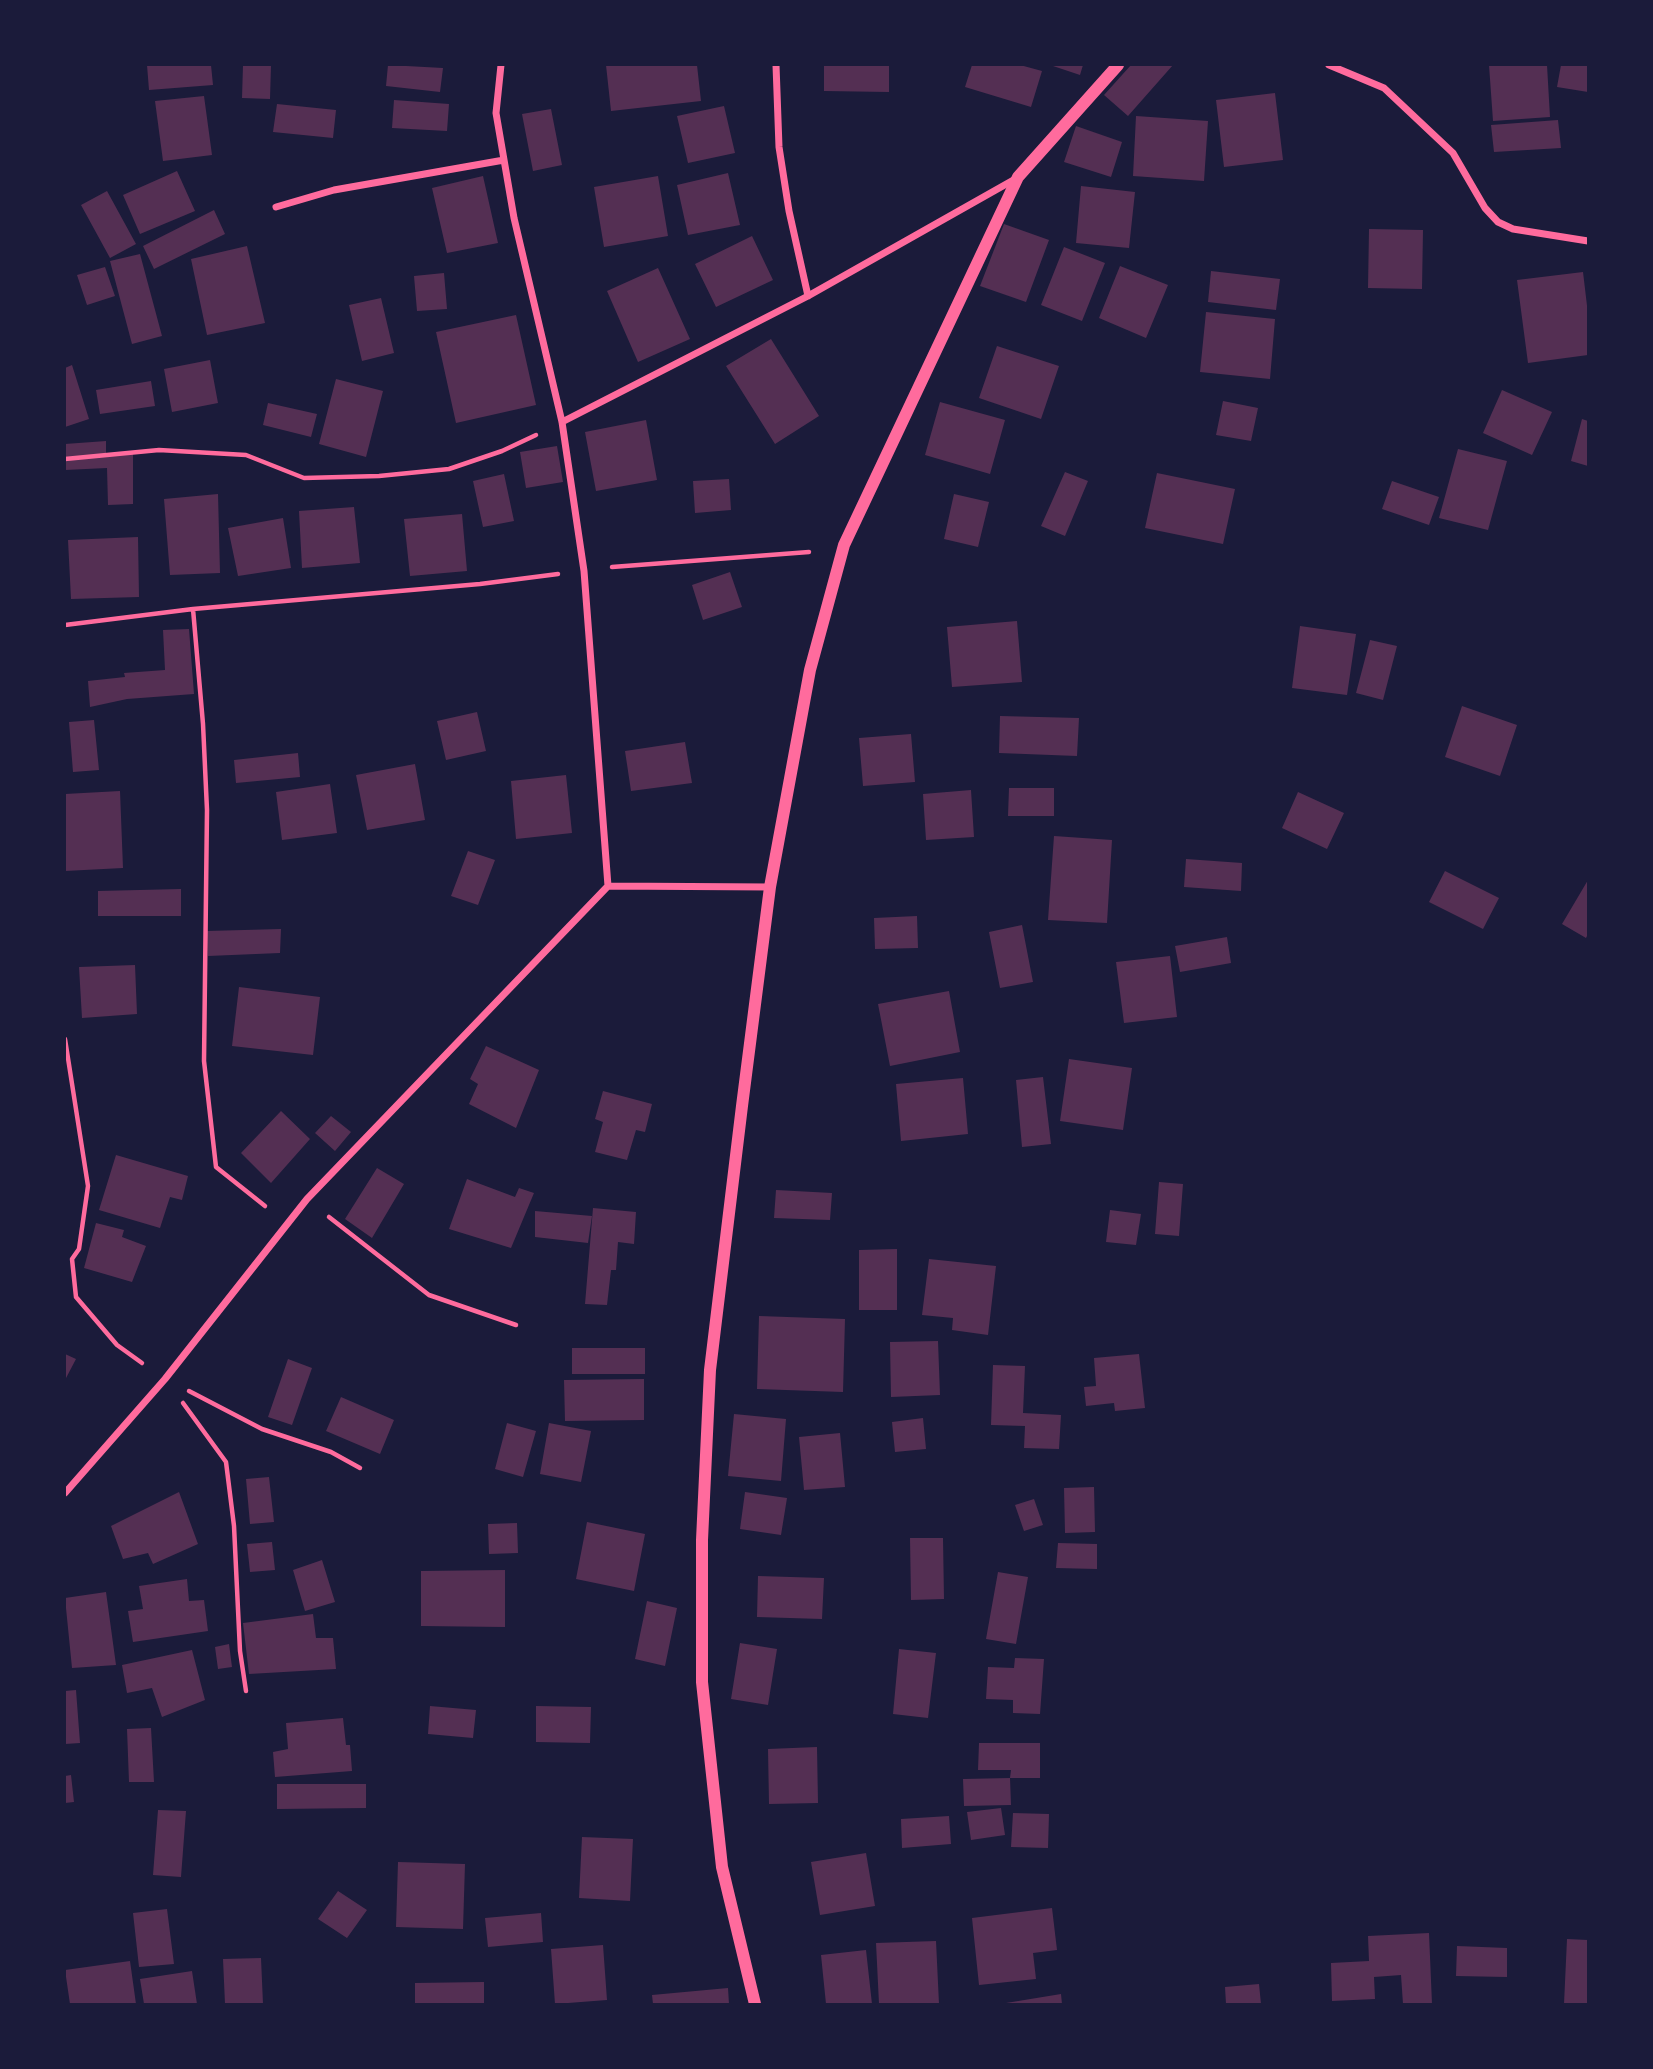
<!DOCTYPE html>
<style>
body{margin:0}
#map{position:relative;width:1653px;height:2069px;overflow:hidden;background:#1b1b3a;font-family:Figtree,sans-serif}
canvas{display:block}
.frame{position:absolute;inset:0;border:66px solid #1b1b3a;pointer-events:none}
</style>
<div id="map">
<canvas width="1653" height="2069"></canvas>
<div class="frame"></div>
</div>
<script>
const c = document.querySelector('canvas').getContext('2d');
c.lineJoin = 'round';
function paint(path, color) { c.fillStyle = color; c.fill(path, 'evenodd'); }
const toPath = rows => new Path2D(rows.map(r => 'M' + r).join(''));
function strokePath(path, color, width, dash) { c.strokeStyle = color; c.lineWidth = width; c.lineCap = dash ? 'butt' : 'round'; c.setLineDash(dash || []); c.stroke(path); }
paint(toPath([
 [147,65,211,65,213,85,149,90],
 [243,65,271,65,270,99,242,98],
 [388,65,443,68,440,92,386,86],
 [606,65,697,65,701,101,611,111],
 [824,65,889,65,889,92,824,91],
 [972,65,1020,65,1042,71,1031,107,965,87],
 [1050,65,1083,65,1080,75],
 [1131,65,1173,65,1128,116,1104,95],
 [1489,65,1547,65,1550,117,1493,121],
 [1561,65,1588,65,1588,92,1557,87],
 [1275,93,1283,160,1224,167,1216,100],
 [204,96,212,155,163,161,155,101],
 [394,100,449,104,447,131,392,128],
 [277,104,336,110,333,138,273,132],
 [724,106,735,153,688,163,677,116],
 [551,109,562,165,533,171,522,114],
 [1136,116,1208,121,1204,181,1133,176],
 [1558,120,1561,148,1494,152,1491,125],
 [1076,126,1122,142,1111,177,1064,162],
 [177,171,195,211,140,234,123,195],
 [728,173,740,225,688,235,677,185],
 [483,176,498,243,447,253,432,188],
 [658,176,668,236,604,247,594,187],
 [1081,186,1135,192,1129,248,1076,243],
 [107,191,136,244,110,258,81,205],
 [214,210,225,234,154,269,143,246],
 [1004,224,1049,240,1026,302,980,286],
 [1369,229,1423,230,1422,289,1368,288],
 [752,236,773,280,716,307,695,264],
 [247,246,265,323,207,335,191,259],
 [1064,247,1105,263,1082,321,1041,305],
 [140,254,162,336,132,344,110,261],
 [1120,266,1168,285,1146,338,1099,318],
 [105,267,115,296,87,305,77,275],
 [658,268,690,339,638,362,607,291],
 [1211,271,1280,279,1276,310,1208,302],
 [1583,272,1588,314,1588,355,1528,363,1517,280],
 [444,273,447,309,417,311,414,276],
 [381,298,394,353,362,361,349,305],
 [1206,312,1275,319,1270,379,1200,372],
 [516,315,536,405,456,423,436,332],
 [771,339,819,416,775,444,726,366],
 [997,346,1059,366,1041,419,979,398],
 [210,360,218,403,172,412,164,369],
 [72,365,89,419,65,427,65,368],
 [336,379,383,391,366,457,319,444],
 [151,381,155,406,100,414,96,390],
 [1502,390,1552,412,1532,455,1483,433],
 [1223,401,1258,408,1251,441,1216,435],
 [940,402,1005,420,990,474,925,455],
 [268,403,317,414,311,437,263,425],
 [1582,419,1588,421,1588,466,1571,461],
 [646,420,657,480,596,491,585,432],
 [106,441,106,453,133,453,133,504,108,505,107,468,65,470,65,444],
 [557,446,563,482,526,488,520,452],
 [1458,449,1507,461,1488,530,1439,518],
 [1065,472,1088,481,1065,536,1041,526],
 [1157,473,1235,489,1223,544,1145,528],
 [504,474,514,521,483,527,473,481],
 [729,479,731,510,695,513,693,481],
 [1392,481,1439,497,1429,525,1382,509],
 [218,494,220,573,170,575,164,499],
 [954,494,989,502,978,547,944,539],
 [354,507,360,563,302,568,299,511],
 [462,514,467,571,410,576,404,519],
 [283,518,291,568,238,576,228,528],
 [138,537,139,597,71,599,68,540],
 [730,572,742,607,703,620,692,585],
 [1017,621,1022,682,952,687,947,627],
 [1300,626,1356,634,1347,695,1292,688],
 [189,629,194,694,127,699,90,707,88,681,125,677,124,673,165,670,163,630],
 [1370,640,1397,646,1383,700,1356,693],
 [1462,706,1517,725,1500,776,1445,757],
 [477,712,486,751,446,760,437,721],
 [1000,716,1079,718,1077,756,999,753],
 [94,720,99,770,73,772,69,722],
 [911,734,915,782,863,786,859,738],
 [685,742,692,783,631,791,625,751],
 [298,753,300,777,236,783,234,760],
 [415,764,425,820,367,830,356,775],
 [566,775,572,833,516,839,511,781],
 [330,784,337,833,282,840,276,792],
 [1009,788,1054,788,1054,816,1008,816],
 [971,790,974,837,926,840,923,794],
 [120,791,123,868,65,871,65,794],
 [1298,792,1344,813,1327,849,1282,828],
 [1054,836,1112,840,1107,923,1048,920],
 [468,851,495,860,478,905,451,896],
 [1186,859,1242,863,1241,891,1184,887],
 [1445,871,1499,898,1483,929,1429,902],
 [1588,880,1588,934,1586,938,1562,924],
 [181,889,181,916,98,916,98,891],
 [917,916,918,948,875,949,874,918],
 [1022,925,1033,982,1000,988,989,932],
 [281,929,280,953,208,956,207,931],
 [1227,937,1231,963,1180,972,1175,946],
 [1170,956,1177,1017,1124,1023,1116,962],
 [135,965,137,1014,82,1018,79,967],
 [239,987,320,997,313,1055,232,1046],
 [949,991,960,1052,890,1066,878,1004],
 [486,1046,539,1070,516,1128,469,1104,478,1084,470,1079],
 [1069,1059,1132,1068,1123,1130,1060,1121],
 [1043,1077,1051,1144,1022,1147,1016,1080],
 [963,1078,968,1134,901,1141,896,1084],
 [603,1091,652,1104,645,1132,636,1130,627,1160,595,1152,603,1122,595,1119],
 [281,1111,310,1139,271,1183,241,1153],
 [331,1116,351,1132,335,1151,315,1133],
 [116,1155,188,1176,182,1200,170,1197,160,1228,99,1210],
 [377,1168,404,1184,372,1238,345,1219],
 [467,1179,515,1197,519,1188,534,1193,511,1248,449,1229],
 [1159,1182,1183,1184,1179,1236,1155,1234],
 [776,1190,832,1193,830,1220,774,1218],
 [593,1208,636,1212,634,1244,618,1242,616,1270,611,1270,607,1305,585,1304],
 [1110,1210,1141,1214,1136,1245,1106,1242],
 [535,1211,592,1216,588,1243,535,1237],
 [96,1223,124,1230,122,1237,146,1246,132,1282,84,1268],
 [897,1249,897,1310,859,1310,859,1250],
 [929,1259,996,1266,988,1335,952,1330,953,1318,922,1315],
 [759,1316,845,1319,843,1392,757,1389],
 [938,1341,940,1395,891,1397,890,1342],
 [572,1348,645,1348,645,1374,572,1374],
 [65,1354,76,1359,65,1380],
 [1139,1354,1145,1408,1115,1411,1114,1403,1086,1406,1084,1387,1096,1386,1094,1358],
 [288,1359,312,1368,292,1425,268,1417],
 [993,1365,1025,1366,1023,1413,1061,1415,1059,1449,1024,1448,1025,1426,991,1425],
 [644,1379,644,1420,565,1421,564,1380],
 [341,1397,394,1420,380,1454,326,1431],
 [734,1414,786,1419,781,1481,728,1476],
 [923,1418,926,1449,895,1452,892,1422],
 [507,1423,536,1431,523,1477,495,1469],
 [549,1423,591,1431,581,1482,540,1474],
 [840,1433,845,1487,804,1490,799,1437],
 [269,1477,274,1522,250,1524,246,1479],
 [1094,1487,1095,1532,1065,1533,1064,1488],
 [179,1492,198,1544,153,1564,148,1553,123,1559,111,1526],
 [745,1492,787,1498,781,1535,740,1529],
 [1034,1499,1043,1525,1024,1531,1015,1505],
 [587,1522,645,1534,634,1591,576,1579],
 [517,1523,518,1553,489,1554,488,1524],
 [910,1538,943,1538,944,1599,911,1600],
 [272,1542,275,1570,250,1572,247,1544],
 [1058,1543,1097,1544,1097,1569,1056,1568],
 [322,1560,335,1602,305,1611,293,1570],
 [505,1570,505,1627,421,1626,421,1571],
 [998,1572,1028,1577,1016,1644,986,1639],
 [758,1576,824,1578,822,1619,757,1617],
 [187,1579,189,1601,204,1600,208,1631,133,1642,128,1611,143,1609,139,1586],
 [106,1592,116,1665,72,1668,65,1598],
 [647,1601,677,1608,665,1666,635,1659],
 [313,1614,316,1638,333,1638,336,1669,249,1674,243,1623],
 [740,1643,777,1649,768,1705,731,1699],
 [229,1644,232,1667,218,1669,215,1647],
 [899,1649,936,1653,928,1718,893,1714],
 [192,1650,205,1700,162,1717,152,1688,127,1693,122,1665],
 [1015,1658,1044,1659,1040,1714,1013,1713,1013,1700,986,1699,988,1667,1014,1668],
 [76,1690,80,1743,65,1744,65,1691],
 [430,1706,476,1710,473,1738,428,1734],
 [536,1706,591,1707,590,1743,536,1742],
 [343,1718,346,1745,350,1745,352,1771,275,1777,273,1752,288,1749,286,1723],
 [151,1728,154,1782,129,1782,127,1729],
 [979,1743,1040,1743,1040,1778,1010,1778,1011,1770,978,1770],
 [817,1747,818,1803,769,1804,768,1749],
 [71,1775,74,1802,65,1803,65,1776],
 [1010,1778,1011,1805,964,1806,963,1779],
 [277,1784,366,1784,366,1808,277,1809],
 [1001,1808,1005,1835,971,1840,967,1812],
 [158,1810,186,1811,181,1877,153,1875],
 [1013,1813,1049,1814,1048,1848,1011,1847],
 [949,1816,951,1844,902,1848,901,1819],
 [582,1837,633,1839,630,1901,579,1898],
 [866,1853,875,1906,820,1915,811,1862],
 [398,1862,465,1864,463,1929,396,1927],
 [338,1891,367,1910,347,1938,318,1919],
 [1052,1908,1057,1950,1033,1953,1036,1979,979,1985,972,1918],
 [167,1909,174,1964,139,1967,133,1913],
 [541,1913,543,1942,488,1947,485,1918],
 [1429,1933,1432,2004,1403,2004,1401,1975,1374,1977,1375,1999,1332,2001,1331,1963,1369,1961,1368,1936],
 [1567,1939,1588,1940,1588,2004,1564,2004],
 [936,1941,939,2004,879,2004,876,1943],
 [603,1945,607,2000,555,2004,551,1949],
 [1457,1946,1507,1948,1507,1977,1456,1976],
 [866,1950,872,2004,826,2004,821,1955],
 [261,1958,263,2004,225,2004,223,1959],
 [130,1961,136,2004,70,2004,65,1970],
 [192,1971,197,2004,144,2004,140,1979],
 [484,1982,484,2004,415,2004,415,1983],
 [1259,1984,1261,2004,1226,2004,1225,1987],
 [728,1988,729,2004,653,2004,652,1995],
 [1061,1994,1062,2004,1006,2004,1006,2003]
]), '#542f53');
strokePath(toPath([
 [65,459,159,450,246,455,304,478,379,476,449,469,502,451,536,435],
 [612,567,809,552],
 [193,609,203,724,207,810,204,1061,216,1167,265,1206],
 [65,625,193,609,480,584,558,574],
 [65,1039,88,1186,79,1249,72,1259,76,1297,117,1345,142,1363],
 [329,1217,429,1295,516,1325],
 [189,1391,262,1429,331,1452,360,1468],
 [183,1403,226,1462,234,1526,240,1651,246,1691]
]), '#ff6b9d', 4.5);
strokePath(toPath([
 [501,65,496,113,514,218,562,422,584,571,608,886],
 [776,65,779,147,789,211,808,296],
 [1329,65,1384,88,1453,153,1485,208,1498,222,1513,229,1588,241],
 [276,207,334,190,504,160],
 [562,422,808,296,1017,178],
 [65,1493,165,1379,307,1199,608,886,770,887]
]), '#ff6b9d', 7);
strokePath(toPath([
 [755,2004,722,1867,702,1682,702,1540,710,1370,742,1106,770,887,810,670,844,545,1018,177,1118,65]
]), '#ff6b9d', 12);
</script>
